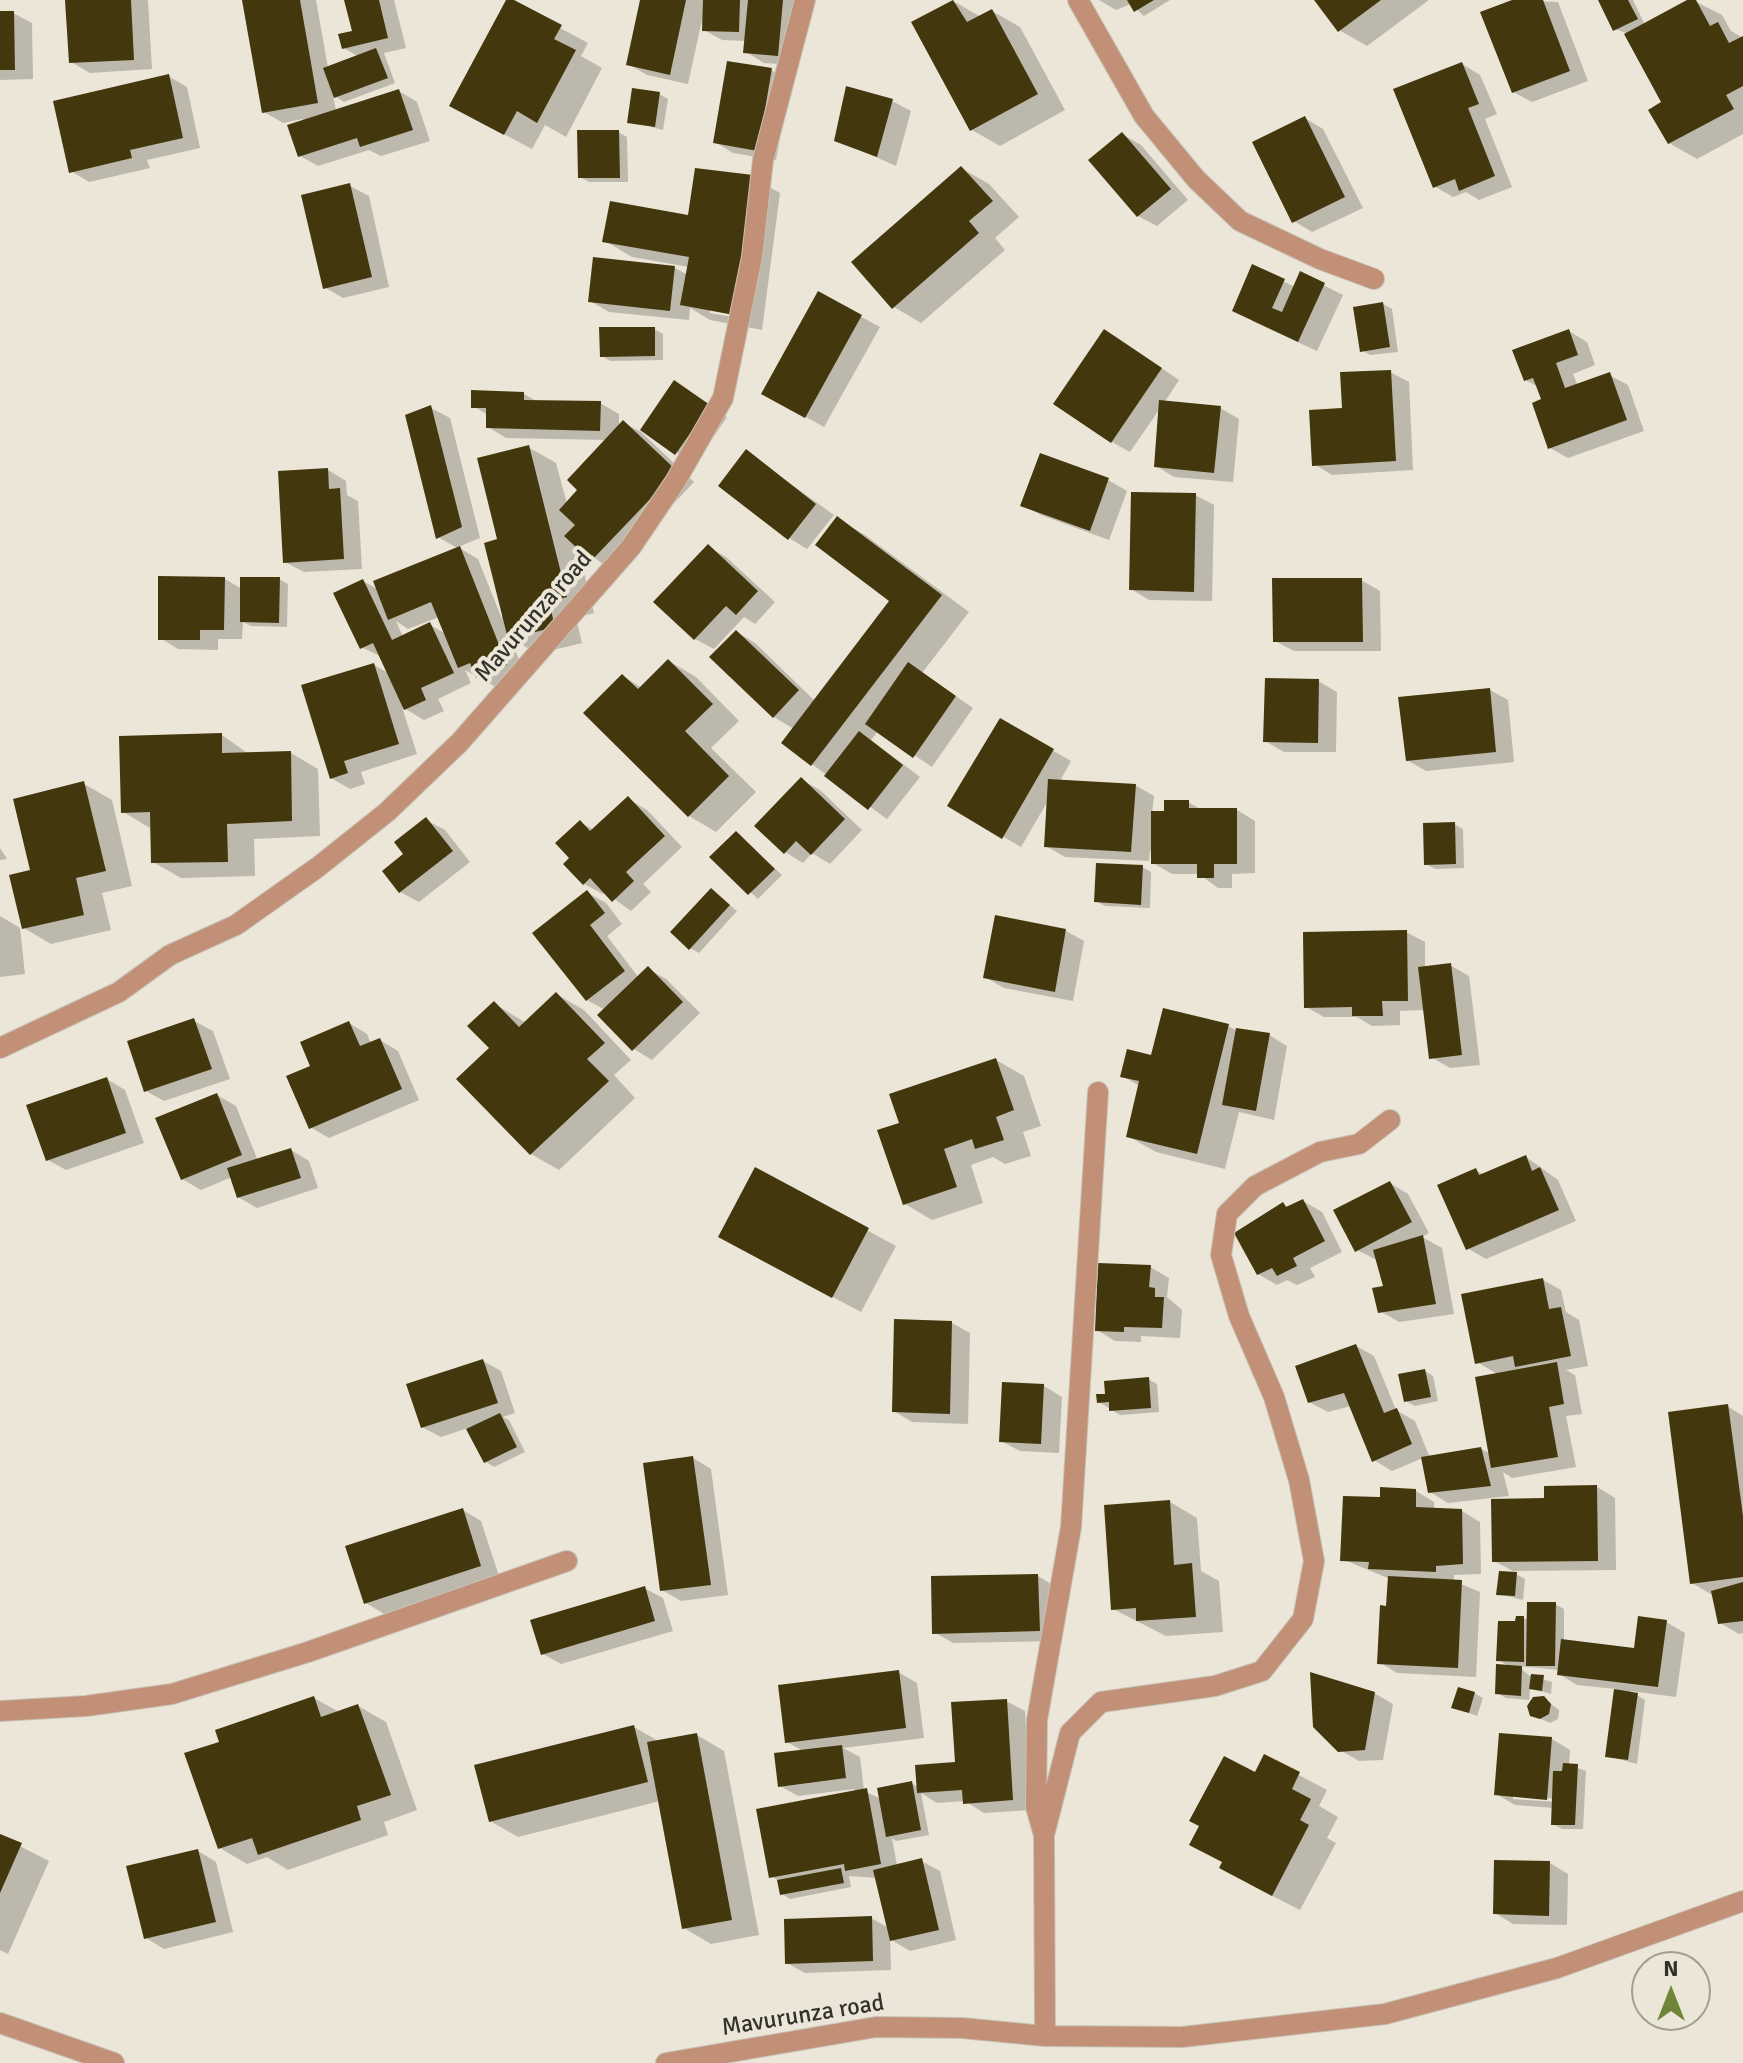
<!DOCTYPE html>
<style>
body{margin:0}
#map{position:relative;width:1743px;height:2063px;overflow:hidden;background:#ebe6d7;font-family:Signika,sans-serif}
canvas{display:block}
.north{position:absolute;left:1631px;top:1951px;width:80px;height:80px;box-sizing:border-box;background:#ebe6d7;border:2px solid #a19e92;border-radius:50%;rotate:0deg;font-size:22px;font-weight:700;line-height:32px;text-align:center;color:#33312b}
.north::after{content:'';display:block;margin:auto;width:28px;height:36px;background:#6f8537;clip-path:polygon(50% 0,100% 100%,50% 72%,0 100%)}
</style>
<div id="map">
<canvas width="1743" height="2063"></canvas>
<div class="north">N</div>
</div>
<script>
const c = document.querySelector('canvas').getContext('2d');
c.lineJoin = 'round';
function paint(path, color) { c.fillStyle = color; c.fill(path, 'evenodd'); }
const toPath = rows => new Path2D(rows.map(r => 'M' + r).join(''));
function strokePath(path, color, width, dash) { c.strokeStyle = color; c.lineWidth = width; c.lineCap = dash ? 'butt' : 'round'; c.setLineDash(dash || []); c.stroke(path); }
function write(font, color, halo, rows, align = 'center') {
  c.font = font + ' Signika,sans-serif'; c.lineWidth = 8; c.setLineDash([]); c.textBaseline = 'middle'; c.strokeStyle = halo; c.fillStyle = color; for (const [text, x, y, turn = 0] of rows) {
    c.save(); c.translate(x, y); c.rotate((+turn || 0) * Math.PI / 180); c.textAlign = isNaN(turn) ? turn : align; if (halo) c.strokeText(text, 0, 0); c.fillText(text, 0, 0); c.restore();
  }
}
paint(toPath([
 [67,0,148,0,152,69,90,73,71,62],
 [244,0,316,0,328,68,359,57,344,48,354,32,346,0,394,0,406,48,384,53,395,83,344,102,333,95,336,111,399,91,417,102,430,141,381,156,369,150,318,166,300,156,303,119,283,123,264,112],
 [508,0,588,43,581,56,602,68,566,137,545,125,532,149,479,121],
 [642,0,802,0,796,65,764,63,746,52,747,41,722,40,704,30,702,20,688,84,647,75,628,64],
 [1099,0,1170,0,1144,16,1131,4,1116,10],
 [1316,0,1429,0,1367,46,1339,30],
 [1517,0,1558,2,1588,81,1532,102,1513,92],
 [1600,0,1633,0,1645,25,1692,0,1722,15,1731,31,1743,38,1743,134,1697,159,1669,143,1664,103,1626,33,1615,29],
 [955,2,981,17,992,11,1020,27,1065,110,1000,146,972,130,914,23],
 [0,13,13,13,32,23,33,79,0,80],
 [1462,64,1480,75,1497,114,1485,119,1512,187,1479,200,1466,192,1453,197,1434,186],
 [771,70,790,81,776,160,733,153,715,142],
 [168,76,187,87,200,148,147,160,150,168,89,182,71,171],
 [659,94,668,99,663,130,630,121],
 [892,101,911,111,896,166,837,140],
 [1305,118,1323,129,1363,208,1312,232,1294,221],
 [618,132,627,137,628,182,589,182,580,177],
 [1122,134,1141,145,1188,200,1157,226,1138,216],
 [961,168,989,184,1019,217,995,238,1005,250,921,323,894,307],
 [752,177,780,193,762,330,710,320,690,308,689,320,609,312,590,301,673,267,688,275,689,267,632,257,605,241,689,217],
 [710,309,744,315,744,319,710,313],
 [350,186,369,196,389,287,343,298,324,287],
 [1253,267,1295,287,1301,274,1343,295,1317,351,1252,321],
 [819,294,880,327,824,427,763,393],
 [1383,304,1392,309,1398,352,1370,355,1362,350],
 [654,329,663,334,663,360,610,361,602,356],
 [1569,331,1587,342,1595,365,1573,374,1578,386,1609,375,1628,385,1644,431,1568,458,1550,448,1543,400,1539,387,1525,380],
 [1123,342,1179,380,1164,403,1220,408,1239,419,1233,482,1174,477,1156,466,1161,407,1130,452,1112,442],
 [1390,372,1409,382,1413,470,1332,475,1314,464],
 [524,394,538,402,600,403,619,414,619,428,624,423,641,432,694,482,611,570,577,545,594,613,576,618,582,643,537,654,510,637,525,675,496,687,465,670,471,683,438,699,444,711,424,720,402,707,417,754,361,772,365,784,350,789,331,778,374,665,390,674,382,657,361,647,363,581,379,590,459,549,438,537,431,408,450,418,480,538,458,547,478,559,502,619,500,541,528,447,556,463,567,504,580,490,607,440,506,438,488,427,488,415,473,406],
 [439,617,446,634,430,625,403,637,396,621,408,629],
 [693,394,727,417,695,464,642,430],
 [746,452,834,515,807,549,789,538],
 [1041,456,1108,480,1127,491,1109,540,1041,515,1023,505],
 [328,470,346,481,347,495,358,501,362,569,304,572,285,562],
 [1195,495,1214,505,1212,601,1149,600,1131,589],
 [837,519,865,535,969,612,922,673,973,708,932,767,878,731,871,740,920,777,887,819,783,743,794,729,774,717,737,632,755,643,815,701,892,601],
 [708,547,726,557,775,602,755,624,744,617,714,649,695,639,656,602],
 [225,579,242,589,279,579,288,584,287,627,251,626,243,622,242,639,218,639,218,650,178,649,160,638],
 [1361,580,1380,591,1381,651,1294,651,1275,641],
 [669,661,696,677,739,721,711,748,756,792,716,832,689,816,623,676,642,688],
 [1318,681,1337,692,1336,752,1284,752,1265,741],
 [1490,690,1508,700,1514,762,1426,771,1407,760],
 [1000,720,1071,761,1060,781,1135,785,1154,796,1152,813,1166,813,1188,802,1202,810,1237,810,1255,821,1255,873,1232,874,1232,888,1218,888,1199,874,1172,874,1153,863,1153,851,1150,851,1149,861,1065,857,1046,846,1049,799,1021,847,950,806],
 [222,735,250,755,291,753,318,769,320,836,254,839,255,876,181,878,153,862,150,828,123,812],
 [802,780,820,790,862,830,830,864,812,853,803,863,785,852],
 [84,784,112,800,132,886,102,893,111,930,51,944,24,928,32,872],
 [628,799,647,810,682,847,643,884,651,892,631,911,605,892,603,894,584,884,580,822,594,830],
 [426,820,445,830,470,862,419,902,400,892,406,854],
 [1454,824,1463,829,1464,868,1435,869,1426,864],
 [736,833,782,875,758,899,712,857],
 [0,848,7,859,0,860],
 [1142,867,1151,872,1150,908,1105,906,1096,901],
 [712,891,737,911,699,953,690,948],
 [588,893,606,903,622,924,607,936,639,978,648,969,666,979,700,1013,652,1060,634,1049,605,1010,587,1000],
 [0,916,20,928,25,974,0,977],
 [1066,931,1084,941,1073,1001,1004,988,985,977],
 [1406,932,1425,942,1425,968,1450,965,1469,976,1480,1065,1450,1068,1431,1057,1425,1010,1400,1011,1400,1025,1372,1026,1357,1017,1324,1017,1306,1007],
 [556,994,584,1010,631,1060,614,1075,635,1098,559,1170,531,1154,491,1049,495,1004,526,1023],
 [194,1021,213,1031,230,1079,164,1101,146,1091],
 [349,1023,367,1034,371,1044,380,1040,398,1051,419,1100,329,1138,310,1127,312,1067],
 [1228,1026,1237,1031,1269,1035,1287,1046,1274,1120,1239,1112,1225,1169,1156,1152,1128,1136,1140,1086,1122,1076,1153,1057],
 [996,1060,1024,1076,1041,1126,1023,1132,1031,1156,1005,1164,993,1157,971,1165,983,1203,932,1220,905,1204,901,1124],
 [107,1079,125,1090,144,1143,66,1170,48,1160],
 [217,1095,236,1106,258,1161,291,1150,309,1161,318,1188,257,1208,238,1197,232,1177,201,1190,182,1179],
 [1526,1157,1558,1180,1576,1221,1486,1259,1467,1248,1476,1170,1484,1175],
 [756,1170,896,1246,861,1312,748,1252],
 [1390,1183,1408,1194,1429,1233,1422,1237,1442,1248,1454,1314,1399,1322,1380,1311,1385,1287,1377,1260,1357,1250],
 [1303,1201,1322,1212,1342,1252,1310,1268,1315,1277,1297,1285,1287,1280,1277,1285,1258,1274,1283,1204,1290,1208],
 [1150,1267,1169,1278,1167,1297,1182,1310,1180,1338,1141,1336,1141,1342,1115,1341,1097,1330],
 [1543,1280,1561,1290,1566,1312,1579,1320,1588,1366,1566,1370,1575,1375,1582,1414,1566,1416,1576,1467,1512,1478,1503,1472,1509,1496,1448,1503,1430,1492,1423,1458,1392,1471,1374,1460,1351,1406,1328,1412,1309,1402,1356,1346,1374,1356,1396,1410,1415,1421,1430,1458,1481,1449,1491,1454,1499,1375,1477,1362],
 [952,1323,970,1333,968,1424,912,1422,894,1411],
 [483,1361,501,1371,515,1413,503,1417,509,1420,525,1452,494,1467,486,1462,468,1428,441,1437,422,1427],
 [1425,1371,1433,1376,1438,1401,1415,1406,1406,1401],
 [1148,1379,1157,1384,1159,1412,1120,1415,1099,1402],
 [1044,1386,1062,1397,1059,1453,1020,1451,1001,1441],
 [1727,1406,1743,1416,1743,1633,1739,1634,1720,1623,1714,1596,1692,1583],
 [693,1458,711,1469,728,1595,681,1601,662,1590],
 [1597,1487,1615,1498,1616,1570,1513,1571,1494,1561,1546,1500],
 [1416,1491,1434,1502,1434,1510,1462,1511,1480,1522,1481,1574,1454,1575,1454,1581,1480,1592,1476,1677,1397,1673,1379,1662,1390,1579,1342,1559,1382,1500],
 [1170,1502,1197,1518,1201,1571,1219,1581,1223,1632,1166,1636,1113,1609],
 [463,1510,481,1521,499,1576,384,1614,366,1603],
 [1516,1574,1525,1579,1523,1600,1499,1594],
 [1038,1576,1056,1587,1058,1641,953,1643,934,1632],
 [644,1588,663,1598,673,1631,561,1664,543,1654],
 [1555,1604,1564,1609,1564,1642,1636,1650,1666,1622,1685,1633,1676,1697,1630,1691,1645,1700,1637,1764,1607,1756,1616,1689,1577,1685,1559,1674,1559,1670,1518,1666,1530,1676,1552,1682,1551,1694,1530,1688,1529,1700,1506,1698,1497,1693,1510,1667,1499,1660,1517,1623],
 [898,1672,917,1683,924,1738,843,1748,860,1757,864,1791,881,1799,911,1783,918,1787,957,1764,1006,1701,1025,1711,1031,1810,984,1813,965,1801,937,1803,921,1793,929,1835,896,1841,892,1838,897,1866,921,1861,940,1871,956,1940,910,1951,890,1939,891,1970,805,1973,787,1963,871,1918,889,1928,877,1878,849,1876,851,1887,790,1899,782,1894,779,1881,771,1876,855,1792,854,1789,798,1796,780,1786,803,1751,787,1742],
 [1374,1693,1393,1704,1383,1760,1359,1761,1340,1750],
 [1474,1693,1483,1698,1477,1716,1453,1707],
 [314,1698,339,1712,358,1706,386,1722,417,1810,384,1822,388,1835,288,1870,267,1857,247,1864,220,1848,221,1743],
 [1543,1698,1559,1710,1558,1719,1550,1723,1532,1715],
 [634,1727,660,1742,697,1735,724,1751,759,1935,711,1944,684,1928,660,1801,518,1837,490,1821],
 [1552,1739,1570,1750,1569,1765,1586,1771,1583,1829,1562,1829,1553,1824,1554,1808,1515,1805,1496,1794],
 [1513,1795,1557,1799,1557,1802,1513,1799],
 [1265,1757,1327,1790,1319,1806,1338,1817,1327,1838,1336,1843,1300,1910,1249,1884,1255,1774],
 [0,1836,49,1861,8,1954,0,1950],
 [198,1851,216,1862,233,1932,164,1949,146,1938],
 [1550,1863,1568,1874,1567,1925,1513,1924,1495,1913]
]), '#0003');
paint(toPath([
 [65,0,131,0,134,60,69,63],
 [242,0,300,0,318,103,262,113],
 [344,0,379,0,388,38,342,49,338,34,352,31],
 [506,0,514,0,562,25,554,39,576,50,537,123,517,111,504,135,449,106],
 [640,0,686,0,670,75,626,65],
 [703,0,740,0,739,32,702,31],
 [748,0,783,0,778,56,743,53],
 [953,0,967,22,992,9,1038,94,970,131,911,22],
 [1127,0,1154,0,1134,12],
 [1314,0,1381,0,1338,32],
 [1512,0,1543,0,1570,71,1512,93,1480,12],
 [1598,0,1628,0,1638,19,1613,31],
 [1687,0,1696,0,1710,26,1718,22,1729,43,1743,36,1743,86,1726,95,1734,109,1668,144,1648,110,1661,102,1624,34],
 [0,11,14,11,15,70,0,70],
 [376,48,388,78,334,98,323,68],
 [727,61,772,68,758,151,713,143],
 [1462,62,1479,104,1468,108,1495,176,1459,191,1455,179,1433,188,1393,89],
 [169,74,183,138,130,150,132,158,69,173,53,101],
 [846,86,893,99,877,157,834,141],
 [632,88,660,92,655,127,627,123],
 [399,89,413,130,360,147,357,138,298,157,287,125],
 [1305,116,1345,197,1292,223,1252,142],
 [577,130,619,130,620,178,578,178],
 [1122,132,1171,189,1137,217,1088,160],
 [961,166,993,201,969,221,979,233,892,309,851,262],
 [695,168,753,175,734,315,680,305,689,257,602,242,610,201,688,215],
 [350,183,372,277,323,289,301,195],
 [593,257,675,266,670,311,588,302],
 [1252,264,1285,279,1272,308,1282,312,1300,271,1325,283,1298,342,1232,311],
 [818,291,862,315,805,418,761,394],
 [1383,302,1390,347,1360,352,1353,307],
 [599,327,655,327,655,356,600,357],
 [1104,329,1162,368,1111,443,1053,404],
 [1569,329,1578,355,1556,363,1565,388,1610,372,1627,420,1548,449,1532,403,1541,399,1533,378,1524,381,1512,350],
 [1391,370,1396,461,1312,466,1309,410,1342,408,1340,372],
 [674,380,710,405,675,455,640,430],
 [471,390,524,392,524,400,601,401,600,431,486,428,486,408,471,408],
 [1159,400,1221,406,1214,473,1154,467],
 [431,405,462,527,436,539,405,415],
 [623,420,677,471,591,561,564,536,575,525,559,510,577,490,567,480],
 [529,445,567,597,549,602,555,627,508,639,484,543,497,539,477,458],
 [746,449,816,504,788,540,718,486],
 [1040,453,1109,478,1090,531,1020,506],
 [328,468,329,489,340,488,344,559,283,563,278,471],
 [1131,492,1196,493,1194,592,1129,590],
 [837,516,942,595,811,766,781,743,889,601,815,545],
 [708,544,758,591,736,615,726,606,694,640,653,602],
 [460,546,507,665,476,678,470,663,458,668,431,602,388,620,373,581],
 [158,576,225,577,224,630,200,630,200,640,158,640],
 [240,577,280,577,279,623,240,622],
 [1272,578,1362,578,1363,642,1273,642],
 [363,579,392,640,430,622,454,673,421,688,426,700,404,710,373,643,360,649,333,593],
 [736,630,799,690,773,718,709,657],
 [668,659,713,704,685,731,729,776,688,817,583,713,622,674,638,689],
 [908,662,956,696,913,758,865,724],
 [374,663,399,744,344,761,348,773,330,779,301,685],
 [1265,678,1319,679,1318,743,1263,742],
 [1490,688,1496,752,1406,761,1398,697],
 [1000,718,1054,749,1002,839,947,806],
 [859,731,903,765,868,810,824,776],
 [222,733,222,753,291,751,292,821,227,824,228,862,151,863,150,812,121,813,119,736],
 [801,777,845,819,811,855,796,841,784,854,754,826],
 [1048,779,1136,784,1131,852,1044,847],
 [84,781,106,871,76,878,84,915,22,929,9,875,30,870,13,799],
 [628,796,665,836,626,872,634,881,612,902,590,878,583,885,563,864,569,858,555,843,580,820,590,831],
 [1164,800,1189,800,1189,808,1237,808,1237,864,1214,864,1214,878,1197,878,1197,864,1151,864,1151,811,1164,811],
 [426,817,453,851,399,893,382,871,403,854,394,842],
 [1455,822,1456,864,1424,865,1423,823],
 [736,831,775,869,748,895,709,857],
 [1096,863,1143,865,1141,905,1094,902],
 [711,888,730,905,689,950,670,932],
 [587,890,605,913,590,925,625,971,586,1001,532,933],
 [995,915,1066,929,1055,992,983,978],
 [1407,930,1408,1001,1382,1001,1383,1016,1352,1016,1352,1007,1304,1008,1303,932],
 [1451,963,1462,1055,1429,1059,1418,967],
 [648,966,683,1002,632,1051,597,1015],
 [556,992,605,1043,587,1059,609,1081,530,1155,456,1079,489,1048,467,1026,494,1001,519,1027],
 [1163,1008,1229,1024,1197,1154,1126,1137,1139,1081,1120,1077,1127,1049,1151,1055],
 [194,1018,212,1069,144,1092,127,1041],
 [349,1021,360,1046,380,1038,402,1089,309,1129,286,1076,310,1066,300,1042],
 [1236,1028,1270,1033,1256,1111,1222,1105],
 [996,1058,1014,1110,996,1117,1004,1140,975,1149,972,1139,944,1149,957,1187,903,1205,877,1130,899,1123,889,1094],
 [107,1077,126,1133,46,1161,26,1105],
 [217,1093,242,1155,181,1180,155,1118],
 [291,1148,301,1178,237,1198,227,1168],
 [1526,1155,1532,1171,1540,1167,1559,1210,1466,1250,1437,1185,1476,1168,1479,1175],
 [755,1167,869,1228,832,1298,718,1237],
 [1390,1181,1412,1222,1355,1252,1333,1210],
 [1303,1199,1325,1241,1293,1258,1297,1266,1277,1276,1272,1268,1257,1275,1234,1233,1283,1202,1286,1207],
 [1423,1235,1436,1304,1378,1313,1372,1288,1383,1286,1373,1250],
 [1098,1263,1151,1265,1149,1287,1155,1288,1155,1297,1164,1297,1162,1328,1124,1327,1124,1332,1095,1331],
 [1543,1278,1549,1309,1561,1307,1571,1356,1515,1367,1513,1356,1475,1364,1461,1294],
 [894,1319,952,1321,950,1414,892,1412],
 [1356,1344,1384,1413,1397,1408,1412,1444,1372,1462,1344,1393,1308,1403,1295,1366],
 [483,1359,498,1403,421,1428,406,1384],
 [1557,1362,1564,1404,1549,1407,1558,1457,1491,1468,1475,1377],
 [1425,1369,1431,1397,1404,1402,1398,1374],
 [1149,1377,1151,1408,1109,1411,1109,1402,1097,1403,1096,1394,1105,1394,1104,1381],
 [1002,1382,1044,1384,1041,1444,999,1442],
 [1728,1404,1743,1516,1743,1577,1690,1584,1668,1412],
 [500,1413,517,1447,484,1463,466,1429],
 [1481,1447,1491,1486,1428,1493,1421,1457],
 [693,1456,711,1585,660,1591,643,1463],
 [1597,1485,1598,1561,1492,1562,1491,1499,1544,1498,1544,1486],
 [1380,1487,1416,1489,1416,1507,1462,1509,1463,1564,1436,1566,1436,1572,1368,1569,1369,1562,1340,1561,1343,1496,1380,1497],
 [1170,1500,1174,1565,1192,1563,1196,1617,1136,1621,1136,1608,1111,1610,1104,1505],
 [463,1508,481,1566,364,1604,345,1546],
 [1499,1571,1517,1572,1515,1596,1496,1595],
 [1038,1574,1040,1631,932,1634,931,1576],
 [1388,1576,1462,1580,1458,1668,1377,1664,1380,1605,1386,1606],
 [1743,1582,1743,1621,1718,1624,1711,1591],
 [645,1586,655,1621,541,1655,530,1620],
 [1527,1602,1556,1602,1555,1666,1526,1666],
 [1516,1616,1524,1616,1524,1662,1496,1661,1498,1621,1515,1621],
 [1638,1616,1667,1620,1658,1687,1557,1675,1561,1639,1634,1648],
 [1496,1664,1522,1666,1521,1696,1495,1694],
 [899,1670,906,1728,785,1743,778,1685],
 [1310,1672,1375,1692,1365,1750,1338,1752,1313,1727],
 [1531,1674,1544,1675,1542,1691,1529,1689],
 [1458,1687,1475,1692,1469,1713,1451,1708],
 [1614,1689,1638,1693,1628,1760,1605,1757],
 [314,1696,321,1717,358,1704,391,1795,357,1806,361,1820,258,1855,252,1838,218,1849,184,1753,219,1742,215,1730],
 [1544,1696,1551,1704,1549,1714,1540,1719,1530,1716,1527,1706,1533,1697],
 [1007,1699,1013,1800,963,1804,962,1790,917,1793,915,1765,955,1762,951,1702],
 [634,1725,648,1782,489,1822,474,1765],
 [697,1733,732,1920,682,1929,647,1742],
 [1499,1733,1552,1737,1547,1800,1494,1795],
 [842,1745,846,1778,778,1787,774,1753],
 [1264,1754,1300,1772,1292,1789,1311,1799,1300,1820,1309,1825,1272,1896,1219,1868,1222,1862,1189,1845,1199,1826,1189,1821,1224,1756,1255,1772],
 [1563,1763,1578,1764,1575,1825,1551,1825,1553,1771,1562,1771],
 [912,1781,921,1830,886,1837,877,1788],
 [867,1788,881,1864,845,1871,844,1864,769,1878,756,1809],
 [0,1834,22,1843,0,1893],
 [198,1849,216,1922,144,1939,126,1866],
 [922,1858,939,1930,890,1941,873,1870],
 [1494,1860,1550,1861,1549,1916,1493,1914],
 [841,1868,844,1883,780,1895,777,1880],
 [872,1916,873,1961,785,1964,784,1919]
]), '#43370e');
const street = toPath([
 [1078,0,1144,116,1196,179,1240,221,1320,259,1374,279],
 [0,1048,119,992,170,955,236,925,318,867,387,812,460,742,631,547,675,482,723,398,752,257,763,160,805,0],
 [0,1711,86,1706,172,1694,308,1652,567,1561],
 [1044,1835,1036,1807,1037,1720,1071,1527,1098,1092],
 [0,2023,114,2063],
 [1045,2036,1044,1835,1070,1733,1101,1702,1215,1686,1262,1671,1303,1619,1314,1561,1299,1480,1274,1397,1239,1316,1221,1255,1227,1214,1255,1186,1320,1152,1359,1144,1390,1120],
 [666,2063,876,2027,962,2028,1045,2036,1182,2037,1385,2014,1557,1968,1743,1901]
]);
strokePath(street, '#c6c2b5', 22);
strokePath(street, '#c28f77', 20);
write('24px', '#33312b', '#ebe6d7', [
 ["Mavurunza road",534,617,-49],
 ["Mavurunza road",803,2016,-9]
]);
</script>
